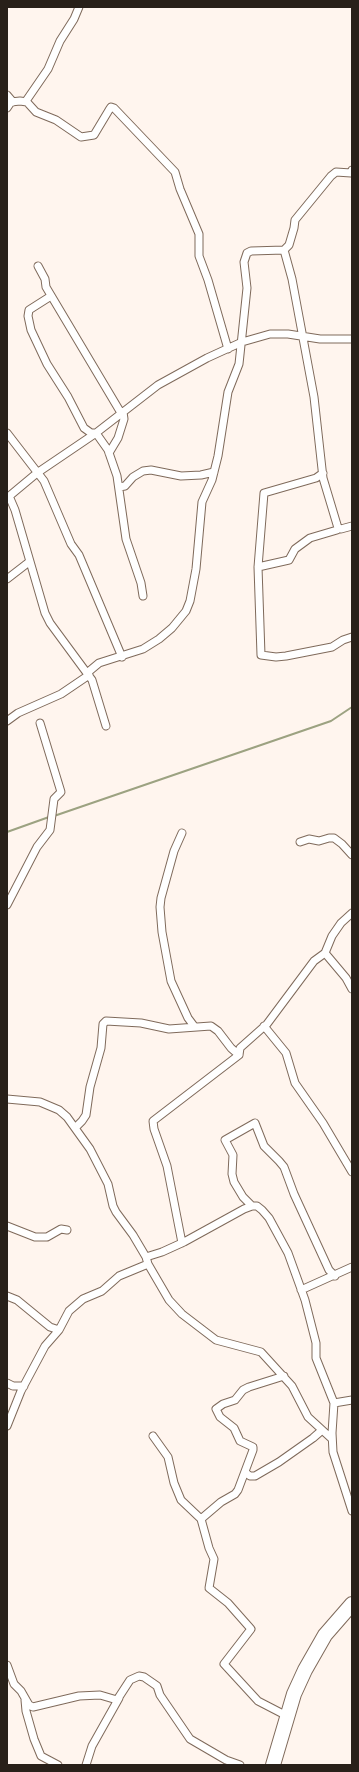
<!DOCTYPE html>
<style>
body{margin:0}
#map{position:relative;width:359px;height:1772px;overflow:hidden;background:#fff5ee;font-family:"IBM Plex Sans",sans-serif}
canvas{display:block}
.frame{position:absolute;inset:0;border:8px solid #282019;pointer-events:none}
</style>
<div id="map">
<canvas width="359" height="1772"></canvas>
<div class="frame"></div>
</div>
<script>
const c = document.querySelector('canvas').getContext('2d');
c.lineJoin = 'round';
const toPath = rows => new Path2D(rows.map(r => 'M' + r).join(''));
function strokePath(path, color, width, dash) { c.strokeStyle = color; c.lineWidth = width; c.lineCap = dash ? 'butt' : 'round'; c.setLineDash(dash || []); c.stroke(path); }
strokePath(toPath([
 [54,816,331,721,352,707],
 [7,832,49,817]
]), '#9ca281', 2);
const street = toPath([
 [79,7,74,19,60,41,48,69,26,101,36,112,56,120,81,137,94,135,109,110,111,107,114,108,175,172,180,189,199,234,199,256,208,280,228,349],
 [7,95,13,102],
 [7,108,11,102,20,101,27,102],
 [38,266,45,279,46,287,121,413],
 [51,296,29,310,28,316,31,330,47,364,68,397,84,428,91,433,96,433,108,450,117,476,126,539,141,583,143,596],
 [7,433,44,481,71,544,79,555,122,657],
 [109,453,118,438,124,419,123,412],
 [323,473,316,478,264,493,258,567,261,655,276,657,286,656,332,647,343,640,352,637],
 [119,487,125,486,133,477,143,471,151,470,181,476,201,475,214,472],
 [9,496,15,510,45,613,50,623,92,680,106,726],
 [7,498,37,473,96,433,158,385,207,358,242,342,270,334,288,334,320,339,352,339],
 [338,528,323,478,314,397,292,279,284,250,289,245,294,228,295,220,331,176,336,172,351,173,352,170],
 [258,567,289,560,295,549,310,538,337,530,338,528,341,529,352,526],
 [7,579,29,562],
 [87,673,99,663,143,649,159,639,172,628,186,611,190,601,196,569,202,502,212,480,218,456,228,392,239,364,247,288,244,262,247,253,251,251,284,250],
 [7,721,18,713,61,694,89,675],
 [182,833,174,851,161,898,160,907,162,932,171,981,188,1018,194,1026],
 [300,842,309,839,319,841,329,838,334,838,342,844,352,855],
 [7,905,37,847,50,830,54,799,61,792,40,723],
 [325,953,346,978,352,989],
 [264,1026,286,1053,295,1083,323,1123,352,1172],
 [7,1099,40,1102,59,1110,67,1117,90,1149,108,1184,113,1206,116,1212,133,1235,146,1257,148,1264,169,1300,182,1314,216,1340,261,1352,292,1386,308,1417,332,1439],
 [76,1127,82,1121,86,1115,90,1087,101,1048,103,1024,106,1021,141,1023,169,1029,211,1026,218,1031,231,1048,239,1055],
 [252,1206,243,1197,234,1182,232,1174,233,1155,225,1140,255,1123,264,1146,279,1161,284,1167,294,1194,329,1270,335,1276],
 [7,1226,35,1237,47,1237,61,1229,67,1230],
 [182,1243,167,1166,154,1129,153,1121,239,1055,240,1048,267,1024,314,961,325,953,332,936,341,923,352,913],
 [146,1257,162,1252,184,1242,244,1209,252,1206,257,1206,262,1210,269,1218,288,1253,305,1300,316,1343,316,1358,334,1403,332,1433,333,1452,352,1511],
 [301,1290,352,1267],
 [7,1296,17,1300,50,1327,59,1330],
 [7,1383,13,1386,24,1386],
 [334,1403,352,1400],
 [7,1426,21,1391,45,1346,59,1330,69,1311,83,1299,102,1291,119,1276,148,1264],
 [153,1436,168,1457,174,1483,181,1500,201,1519,221,1502,235,1494,238,1490,253,1450,253,1447,240,1441,234,1428,220,1417,216,1409,223,1404,235,1400,243,1390,249,1387,284,1376],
 [246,1473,250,1476,255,1476,279,1462,313,1438,321,1431],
 [201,1519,209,1548,214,1559,209,1588,228,1603,251,1629,224,1664,258,1701,287,1716],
 [7,1665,14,1684,21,1691,29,1705,33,1707,79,1696,100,1695,117,1700,130,1680,139,1676,144,1677,157,1686,160,1695,190,1739,226,1760,240,1765],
 [25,1700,26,1711,34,1739,41,1756,58,1765],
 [86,1765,92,1746,119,1698]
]);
const highway = toPath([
 [273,1765,294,1694,305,1670,325,1635,352,1604]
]);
strokePath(street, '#7f6a5b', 9);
strokePath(highway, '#7f6a5b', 16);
strokePath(street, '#fff', 7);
strokePath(highway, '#fff', 14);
</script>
